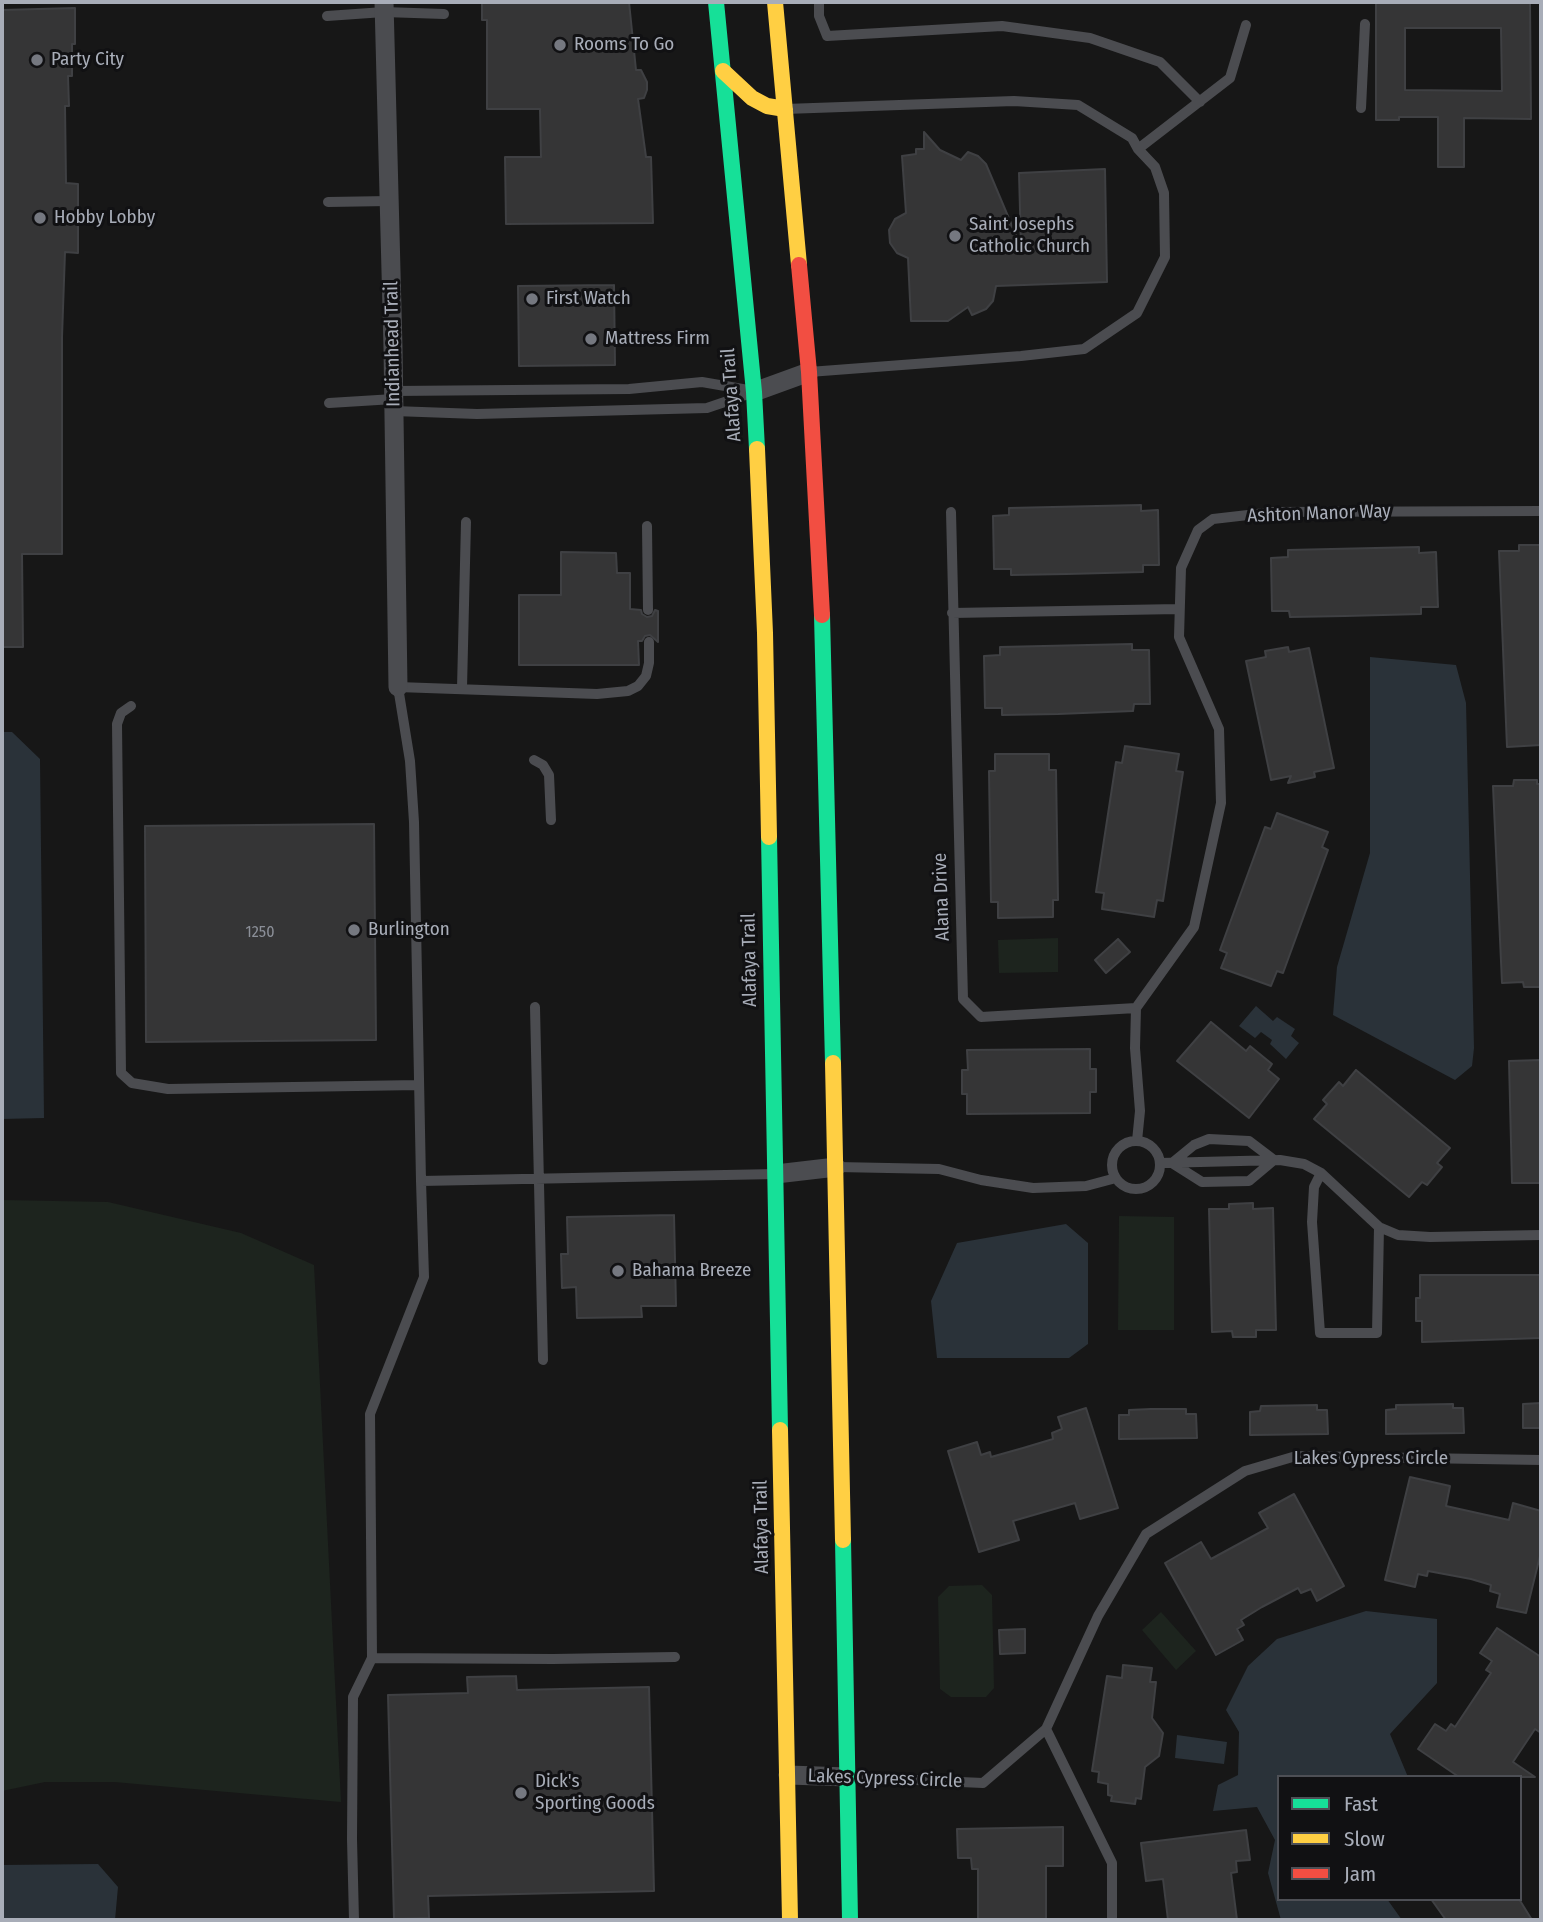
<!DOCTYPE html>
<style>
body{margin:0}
#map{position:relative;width:1543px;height:1922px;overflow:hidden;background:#171717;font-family:"Fira Sans Condensed",sans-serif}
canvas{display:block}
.frame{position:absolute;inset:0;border:4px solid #a8adb8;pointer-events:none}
.legend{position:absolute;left:1277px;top:1775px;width:245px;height:126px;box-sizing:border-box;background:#111113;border:2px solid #4d4f55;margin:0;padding:9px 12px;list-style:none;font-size:21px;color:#a8adb8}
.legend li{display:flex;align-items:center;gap:14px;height:35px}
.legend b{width:35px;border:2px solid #4d4f55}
</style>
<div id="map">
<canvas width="1543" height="1922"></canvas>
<div class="frame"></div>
<ul class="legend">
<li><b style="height:9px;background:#16e098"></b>Fast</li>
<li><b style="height:9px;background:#ffcf43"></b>Slow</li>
<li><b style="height:9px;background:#f24e42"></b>Jam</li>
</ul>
</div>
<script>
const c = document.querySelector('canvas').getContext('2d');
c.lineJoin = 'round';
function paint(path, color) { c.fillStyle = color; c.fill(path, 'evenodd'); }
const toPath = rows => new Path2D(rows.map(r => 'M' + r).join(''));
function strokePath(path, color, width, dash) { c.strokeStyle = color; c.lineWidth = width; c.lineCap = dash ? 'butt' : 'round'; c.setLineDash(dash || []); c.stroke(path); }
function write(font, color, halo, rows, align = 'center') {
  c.font = font + ' "Fira Sans Condensed",sans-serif'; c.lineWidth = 6; c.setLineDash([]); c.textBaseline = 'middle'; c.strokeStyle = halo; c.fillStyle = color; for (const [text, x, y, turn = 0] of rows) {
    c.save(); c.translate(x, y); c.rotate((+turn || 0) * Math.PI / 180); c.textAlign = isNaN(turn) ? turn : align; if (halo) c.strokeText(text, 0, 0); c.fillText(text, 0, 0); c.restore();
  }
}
paint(toPath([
 [1058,938,1058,972,999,973,998,940],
 [2,1200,108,1202,241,1233,314,1265,341,1802,114,1782,45,1782,2,1791],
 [1119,1216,1174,1217,1174,1330,1118,1330],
 [982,1585,992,1595,994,1688,986,1697,951,1697,940,1689,938,1597,949,1586],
 [1161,1612,1196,1651,1176,1670,1142,1630]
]), '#1d241e');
paint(toPath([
 [1370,657,1456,665,1466,703,1474,1048,1472,1066,1455,1080,1333,1015,1337,967,1370,853],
 [2,732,12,732,40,759,44,1118,2,1119],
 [1256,1006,1273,1021,1277,1017,1295,1029,1291,1036,1299,1043,1286,1059,1270,1044,1272,1040,1261,1032,1255,1038,1239,1026],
 [1066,1224,1088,1243,1088,1344,1069,1358,937,1358,931,1301,957,1243],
 [1366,1611,1437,1619,1437,1683,1390,1734,1408,1777,1279,1777,1279,1899,1387,1899,1402,1920,1281,1920,1268,1873,1275,1840,1257,1807,1213,1811,1218,1785,1238,1775,1239,1732,1226,1710,1248,1666,1277,1639],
 [1177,1735,1227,1742,1224,1764,1175,1758],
 [98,1864,118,1887,115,1920,2,1920,2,1865]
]), '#2a3239');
const building = toPath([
 [482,2,629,2,636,70,641,70,647,82,647,90,644,98,638,99,646,157,651,157,653,223,506,224,505,157,541,157,540,109,487,109,487,20,482,20,482,2],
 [1376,2,1530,2,1531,119,1464,118,1464,167,1438,167,1438,117,1399,117,1399,120,1376,120,1376,2],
 [1405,28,1501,28,1502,91,1405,90,1405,28],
 [75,8,75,44,72,44,72,76,68,76,69,106,65,106,66,183,78,184,78,253,65,252,62,337,62,554,22,554,23,647,2,647,2,10,75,8],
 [924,132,940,150,961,160,968,152,978,156,986,164,1021,247,1019,173,1105,169,1107,282,996,286,993,301,986,309,972,315,968,307,948,321,911,321,908,258,897,253,890,243,889,230,895,219,906,213,902,156,916,154,916,149,924,149,924,132],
 [614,285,615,365,519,366,518,286,614,285],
 [1141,505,1141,511,1158,510,1159,565,1143,565,1143,572,1067,574,1011,575,1011,569,994,569,993,516,1009,515,1009,508,1141,505],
 [1519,545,1541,545,1541,745,1507,747,1499,551,1519,551,1519,545],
 [1419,547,1419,553,1436,552,1438,607,1421,607,1421,614,1345,616,1290,617,1289,611,1272,611,1271,558,1288,557,1288,550,1419,547],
 [561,552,616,553,617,573,630,573,630,609,641,610,642,614,647,617,652,616,655,610,658,611,658,642,650,635,645,636,642,641,638,641,639,665,519,665,519,595,561,595,561,552],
 [1132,644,1132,650,1149,650,1150,704,1134,704,1133,711,1058,714,1002,715,1002,708,985,708,984,656,1000,655,1000,647,1132,644],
 [1288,647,1289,652,1309,648,1334,768,1314,772,1315,777,1288,783,1291,776,1271,780,1246,661,1266,657,1265,651,1288,647],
 [1125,746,1179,754,1176,771,1183,772,1163,901,1157,900,1154,917,1102,909,1104,893,1096,892,1116,762,1122,763,1125,746],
 [995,754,1049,754,1049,770,1056,770,1058,900,1053,900,1053,917,998,918,998,902,991,902,989,771,995,771,995,754],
 [1514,780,1537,780,1537,784,1541,784,1541,987,1524,987,1523,982,1502,983,1493,786,1513,786,1514,780],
 [1277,813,1328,832,1322,847,1328,850,1283,973,1277,971,1271,986,1221,968,1227,953,1220,950,1265,827,1271,829,1277,813],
 [374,824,376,1040,146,1042,145,826,374,824],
 [1118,939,1130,952,1106,973,1095,960,1118,939],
 [1211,1022,1246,1051,1250,1046,1272,1064,1268,1070,1279,1079,1249,1118,1177,1061,1211,1022],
 [1090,1049,1090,1069,1096,1069,1096,1092,1090,1092,1090,1113,967,1114,967,1094,962,1094,962,1070,968,1070,967,1050,1090,1049],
 [1541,1060,1541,1183,1512,1183,1509,1061,1541,1060],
 [1356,1070,1450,1148,1437,1163,1442,1167,1427,1185,1422,1182,1409,1197,1314,1119,1327,1104,1323,1100,1339,1082,1343,1086,1356,1070],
 [1253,1203,1253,1209,1273,1208,1276,1330,1256,1330,1256,1337,1233,1337,1232,1331,1212,1332,1209,1209,1229,1209,1229,1204,1253,1203],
 [674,1215,676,1306,641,1306,642,1317,577,1318,576,1287,562,1288,561,1254,568,1254,567,1217,674,1215],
 [1420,1275,1541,1275,1541,1338,1422,1342,1422,1321,1416,1321,1416,1298,1420,1298,1420,1275],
 [1541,1403,1541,1428,1523,1428,1523,1404,1541,1403],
 [1453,1404,1453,1408,1463,1408,1464,1433,1386,1434,1386,1410,1396,1409,1396,1405,1453,1404],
 [1317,1405,1317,1410,1327,1410,1328,1434,1250,1435,1250,1412,1260,1411,1261,1406,1317,1405],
 [1086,1408,1118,1508,1080,1519,1075,1503,1013,1521,1019,1540,979,1552,948,1451,977,1442,981,1455,990,1452,991,1457,1023,1448,1053,1439,1052,1433,1062,1429,1058,1417,1086,1408],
 [1151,1409,1186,1409,1186,1414,1196,1414,1197,1438,1119,1439,1119,1415,1129,1415,1129,1410,1151,1409],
 [1410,1477,1450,1486,1446,1506,1509,1520,1513,1503,1541,1511,1541,1552,1526,1613,1497,1607,1500,1594,1490,1591,1491,1585,1471,1579,1428,1571,1427,1576,1418,1574,1415,1587,1385,1580,1410,1477],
 [1294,1494,1344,1586,1317,1601,1311,1589,1301,1593,1298,1588,1262,1607,1241,1620,1244,1625,1237,1629,1243,1640,1216,1655,1165,1563,1201,1542,1211,1559,1268,1528,1259,1513,1294,1494],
 [1497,1628,1541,1657,1541,1733,1535,1729,1513,1762,1535,1777,1459,1777,1418,1749,1435,1724,1446,1731,1451,1724,1455,1727,1491,1673,1486,1670,1492,1661,1480,1653,1497,1628],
 [1025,1629,1025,1653,1000,1654,999,1630,1025,1629],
 [1123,1665,1152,1668,1150,1682,1156,1682,1152,1718,1163,1733,1159,1756,1145,1767,1141,1799,1136,1798,1135,1804,1111,1801,1112,1796,1108,1795,1108,1784,1098,1782,1099,1772,1092,1771,1107,1676,1122,1678,1123,1665],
 [516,1676,517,1690,649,1687,654,1891,428,1896,429,1918,394,1919,388,1695,468,1693,467,1677,516,1676],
 [1063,1827,1063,1866,1046,1866,1046,1920,978,1920,978,1869,972,1869,971,1858,958,1858,957,1829,1063,1827],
 [1246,1830,1250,1860,1236,1861,1237,1872,1231,1873,1237,1920,1168,1920,1163,1879,1146,1881,1141,1843,1246,1830],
 [1431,1899,1519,1899,1532,1920,1446,1920,1431,1899]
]);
paint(building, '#353536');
strokePath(building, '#3f4043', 2);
strokePath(toPath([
 [819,2,819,16,827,36,1002,26,1090,38,1160,62,1200,102],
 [327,16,384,12,444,14],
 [1361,108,1365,24],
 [785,109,1014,101,1078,105,1132,138,1138,149,1155,167,1164,193,1165,257,1137,313,1084,349,1021,356,809,372],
 [1138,149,1230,78,1246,25],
 [328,202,389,201],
 [394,391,629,389,702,382,754,391],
 [329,403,394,399],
 [394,411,477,414,707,408,754,392],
 [951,512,963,999,981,1017,1136,1008],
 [647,526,648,610],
 [952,613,1179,609],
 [462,688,466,522],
 [131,706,121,713,117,724,121,1073,132,1083,168,1089,419,1085],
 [534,760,543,765,549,775,551,820],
 [535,1007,543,1360],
 [1209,1139,1249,1141,1274,1160,1249,1181,1202,1182,1172,1163,1194,1145,1209,1139],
 '1112 1165a24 24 0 1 1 48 0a24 24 0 1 1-48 0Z',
 [1137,1141,1140,1111,1135,1048,1136,1008,1194,927,1221,803,1219,729,1179,637,1181,568,1198,530,1213,519,1274,512,1541,511],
 [1160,1163,1280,1160,1304,1164,1321,1173,1379,1227,1398,1235,1430,1237,1541,1235],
 [837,1167,939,1169,981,1180,1033,1188,1086,1186,1116,1178],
 [1321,1173,1314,1187,1312,1222,1320,1333,1377,1333,1379,1227],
 [421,1181,776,1174],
 [372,1658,553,1659,675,1657],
 [1046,1729,1112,1863,1112,1920],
 [848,1777,983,1783,1046,1729,1098,1616,1146,1534,1245,1471,1296,1456,1541,1460],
 [354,1920,352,1839,353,1697,372,1658,370,1414,424,1277,421,1181,414,822,410,761,398,687,597,694,628,691,638,686,646,676,649,663,649,642]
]), '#4b4c50', 10);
strokePath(toPath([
 [384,2,393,348,398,687],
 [754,392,809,372],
 [776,1174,836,1167],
 [788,1775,848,1777]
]), '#4b4c50', 19);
strokePath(toPath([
 [716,2,754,392,757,449],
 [822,615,833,1063],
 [769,837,780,1430],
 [843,1540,850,1920]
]), '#16e098', 16);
strokePath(toPath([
 [775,2,799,265],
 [723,71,752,98,767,106,785,109],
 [757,449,765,633,769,837],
 [833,1063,843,1540],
 [780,1430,790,1920]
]), '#ffcf43', 16);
strokePath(toPath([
 [799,265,809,372,822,615]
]), '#f24e42', 16);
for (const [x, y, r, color] of [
 [560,45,7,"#757880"],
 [37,60,7,"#757880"],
 [40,218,7,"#757880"],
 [955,236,7,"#757880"],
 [532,299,7,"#757880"],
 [591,339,7,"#757880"],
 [354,930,7,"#757880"],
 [618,1271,7,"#757880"],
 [521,1793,7,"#757880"]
]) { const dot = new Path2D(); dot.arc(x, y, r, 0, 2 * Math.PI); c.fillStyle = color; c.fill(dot); strokePath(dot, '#111113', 2.5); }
write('16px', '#8b8f98', null, [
 ["1250",260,933]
]);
write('19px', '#a8adb8', '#111113', [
 ["Rooms To Go",574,45],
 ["Party City",51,60],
 ["Hobby Lobby",54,218],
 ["Saint Josephs",969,225],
 ["Catholic Church",969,247],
 ["First Watch",546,299],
 ["Mattress Firm",605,339],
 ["Burlington",368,930],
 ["Bahama Breeze",632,1271],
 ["Dick's",535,1782],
 ["Sporting Goods",535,1804]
], 'left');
write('19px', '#a8adb8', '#111113', [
 ["Indianhead Trail",393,344,-91],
 ["Alafaya Trail",732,395,-94],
 ["Ashton Manor Way",1319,514,-2],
 ["Alana Drive",942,897,-92],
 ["Alafaya Trail",750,960,-91],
 ["Lakes Cypress Circle",1371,1459],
 ["Alafaya Trail",762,1527,-91],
 ["Lakes Cypress Circle",885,1779,2]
]);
</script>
